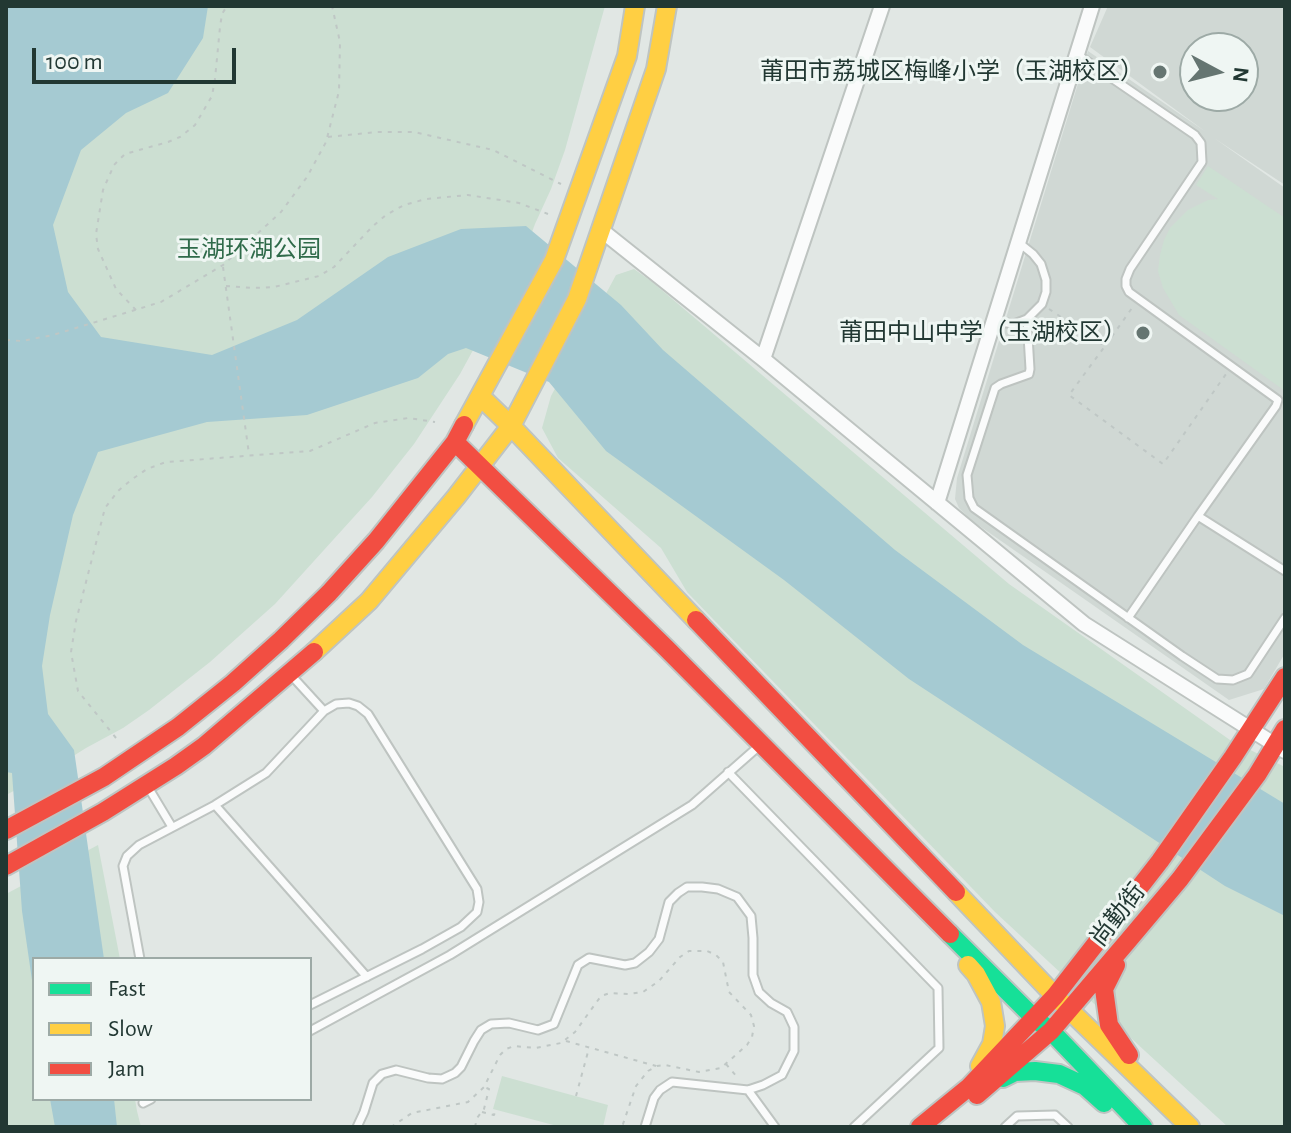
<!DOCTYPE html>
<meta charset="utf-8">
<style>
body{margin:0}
#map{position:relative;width:1291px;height:1133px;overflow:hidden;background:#e1e7e4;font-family:"Alegreya Sans",sans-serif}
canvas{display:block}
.frame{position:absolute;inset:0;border:8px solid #223833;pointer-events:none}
.legend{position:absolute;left:32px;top:957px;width:280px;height:144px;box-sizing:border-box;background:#eff6f3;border:2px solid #9daaa6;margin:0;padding:10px 14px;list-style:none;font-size:24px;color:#223833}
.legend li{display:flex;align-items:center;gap:16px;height:40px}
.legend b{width:40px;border:2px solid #9daaa6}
.north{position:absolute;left:1179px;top:32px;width:80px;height:80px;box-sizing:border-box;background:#eff6f3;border:2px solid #9daaa6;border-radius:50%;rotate:97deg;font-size:22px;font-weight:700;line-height:32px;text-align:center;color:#223833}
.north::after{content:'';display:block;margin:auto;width:28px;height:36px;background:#657571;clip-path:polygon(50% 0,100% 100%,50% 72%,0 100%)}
.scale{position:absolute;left:32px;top:48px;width:204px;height:36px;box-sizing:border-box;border:4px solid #223833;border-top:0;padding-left:10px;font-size:24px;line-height:28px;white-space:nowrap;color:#223833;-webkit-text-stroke:6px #eff6f3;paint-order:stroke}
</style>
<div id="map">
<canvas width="1291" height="1133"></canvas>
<div class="frame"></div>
<ul class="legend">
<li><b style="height:10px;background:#16e098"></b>Fast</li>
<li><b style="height:10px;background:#ffcf43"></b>Slow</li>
<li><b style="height:10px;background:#f24e42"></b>Jam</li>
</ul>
<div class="north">N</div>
<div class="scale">100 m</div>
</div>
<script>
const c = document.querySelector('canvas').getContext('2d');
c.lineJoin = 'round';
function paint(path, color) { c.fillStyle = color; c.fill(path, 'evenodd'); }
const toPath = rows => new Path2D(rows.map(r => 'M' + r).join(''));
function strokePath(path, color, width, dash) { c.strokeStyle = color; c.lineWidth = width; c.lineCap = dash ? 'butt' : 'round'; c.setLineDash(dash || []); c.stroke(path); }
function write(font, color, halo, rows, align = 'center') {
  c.font = font + ' "Alegreya Sans","Noto Sans SC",sans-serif'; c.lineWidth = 6; c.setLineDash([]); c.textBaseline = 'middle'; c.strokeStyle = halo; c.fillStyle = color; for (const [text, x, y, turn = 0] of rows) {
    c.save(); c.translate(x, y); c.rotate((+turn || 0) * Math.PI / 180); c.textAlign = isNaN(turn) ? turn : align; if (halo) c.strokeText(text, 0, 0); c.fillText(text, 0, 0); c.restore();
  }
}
paint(toPath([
 [1108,6,1285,6,1285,185,1214,138,1285,188,1285,653,1264,689,1229,700,971,520,959,508,955,499,957,478,1088,51,1206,132,1090,47],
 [1195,48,1243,48,1243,96,1195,96]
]), '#d0d8d4');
paint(toPath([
 [6,6,605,6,565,150,551,189,535,224,520,264,460,374,414,444,372,497,275,604,210,662,149,710,123,728,86,748,40,777,6,795],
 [1208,166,1285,218,1285,391,1179,315,1163,288,1158,271,1160,255,1164,240,1170,228,1188,210,1208,200,1218,199,1196,185],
 [634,269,651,281,1009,584,1230,740,1285,767,1285,1127,1228,1127,1145,1051,995,912,687,592,661,548,558,458,542,428,551,396,616,275],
 [98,845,120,959,34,959,34,1099,135,1099,137,1111,141,1127,8,1127,6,1121,6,894],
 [502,1076,608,1105,603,1127,561,1127,493,1109]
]), '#ccdfd2');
paint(toPath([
 [6,6,208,6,203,38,168,93,126,113,81,150,53,225,68,292,101,337,212,355,297,320,388,257,461,229,526,226,621,305,663,350,895,550,1023,645,1285,804,1285,916,1225,886,909,679,784,580,606,451,549,382,466,348,448,354,418,378,307,415,207,422,98,452,73,515,50,615,42,666,48,714,74,750,104,959,34,959,34,994,22,911,12,773,6,772],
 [50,1099,114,1099,117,1127,55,1127]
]), '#a5cad2');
const lane = toPath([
 [1078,55,1195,135,1201,143,1202,162,1130,269,1126,279,1126,286,1129,292,1278,400,1276,406,1198,516],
 [1027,319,1030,369,1029,374,1001,384,995,388,967,475,969,498,974,508,1182,656,1217,679,1233,680,1248,674,1285,618],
 [993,321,1014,324,1027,319,1042,304,1046,292,1046,280,1041,264,1033,254,1018,242],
 [1128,618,1198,516,1285,571],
 [291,675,324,711],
 [728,772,938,988,939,1048,854,1127],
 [148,787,172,827],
 [215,805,367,977],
 [140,959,123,866,127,856,139,845,215,805,266,773,324,711,336,704,349,703,358,706,368,714,477,889,479,902,477,912,461,927,422,949,310,1005],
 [310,1031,450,955,692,805,759,746],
 [748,1090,775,1127],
 [143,1103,151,1099],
 [357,1127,364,1112,373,1083,382,1074,396,1070,428,1078,442,1079,455,1073,461,1067,474,1041,481,1030,491,1024,509,1023,538,1030,554,1024,578,965,589,958,625,965,635,963,649,952,659,939,669,902,678,893,687,887,702,887,718,889,737,897,751,916,753,938,753,975,759,992,771,1003,787,1012,794,1027,794,1051,782,1075,763,1085,748,1090,672,1082,660,1090,654,1098,645,1127],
 [1005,1127,1017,1116,1055,1115,1068,1127]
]);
const street = toPath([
 [601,230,763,359,1084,624,1285,751],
 [763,359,882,6],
 [937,503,1092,6]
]);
const fast = toPath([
 [950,934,1034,1018,1051,1031,1143,1127],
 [1003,1078,1015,1072,1035,1071,1059,1074,1085,1086,1104,1103]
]);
const slow = toPath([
 [480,396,511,426,696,620],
 [464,425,554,260,627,56,635,6],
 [314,652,369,601,456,497,511,426,577,299,656,69,667,6],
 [956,892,1055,996,1190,1127],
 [968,965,976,974,991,1002,995,1026,992,1044,980,1066]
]);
const jam = toPath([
 [455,442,666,648,950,934],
 [696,620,956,892],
 [6,830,104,777,178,727,233,683,281,640,329,593,376,541,455,442,464,425],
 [6,866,103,812,176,766,204,746,314,652],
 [1116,965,1104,989,1109,1025,1129,1055],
 [977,1095,1051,1031,1127,942,1180,879,1257,775,1285,729],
 [920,1127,969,1087,1055,996,1160,861,1233,757,1285,677]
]);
strokePath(lane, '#bec4c1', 11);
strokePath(street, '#bec4c1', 18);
strokePath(fast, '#bec4c2', 22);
strokePath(slow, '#bec4c2', 22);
strokePath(jam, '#bec4c2', 22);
strokePath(toPath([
 [328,137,377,132,414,132,493,150,561,184],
 [223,267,249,454],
 [226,286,253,288,274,287,319,276,334,267,372,227,386,215,404,205,426,199,468,195,519,203,548,214],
 [1049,309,1105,346,1069,395,1163,464,1226,374],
 [136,310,116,289,98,249,96,234,103,190,114,165,125,154,168,142,180,137,195,125,212,96,215,79,220,27,222,14,227,6],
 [6,340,22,341,53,335,161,302,223,265,281,212,307,177,326,142,339,91,340,42,332,6],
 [1106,345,1132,308],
 [116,738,78,691,71,652,76,621,105,508,118,491,131,480,147,469,166,462,310,451,375,423,408,418,435,422],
 [566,1041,656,1066],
 [726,1064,737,1077],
 [576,1096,589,1048],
 [482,1112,494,1115,496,1110],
 [391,1127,412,1113,468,1102,484,1087,500,1055,506,1049,514,1046,535,1048,561,1043,575,1032,601,996,610,993,629,994,643,992,659,981,680,957,689,951,707,951,716,955,723,962,729,992,751,1015,754,1026,752,1037,747,1045,721,1068,699,1072,665,1065,657,1066,648,1071,636,1086,622,1127],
 [475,1127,477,1118,484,1109,489,1089,484,1087]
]), '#bfc7c5', 2, [4, 6]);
strokePath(lane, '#fafbfb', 7);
strokePath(street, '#fafbfb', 14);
strokePath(fast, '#16e098', 18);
strokePath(slow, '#ffcf43', 18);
strokePath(jam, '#f24e42', 18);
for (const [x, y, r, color] of [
 [1160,72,8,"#657571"],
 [1143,333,8,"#657571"]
]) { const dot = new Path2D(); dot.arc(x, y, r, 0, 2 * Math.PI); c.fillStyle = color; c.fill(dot); strokePath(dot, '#eff6f3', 3); }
write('24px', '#223833', '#eff6f3', [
 ["莆田市荔城区梅峰小学（玉湖校区）",1144,72],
 ["莆田中山中学（玉湖校区）",1127,333]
], 'right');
write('24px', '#2f6b4a', '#eff6f3', [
 ["玉湖环湖公园",249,250]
]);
write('24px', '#223833', '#eff6f3', [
 ["尚勤街",1118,915,-52]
]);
</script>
